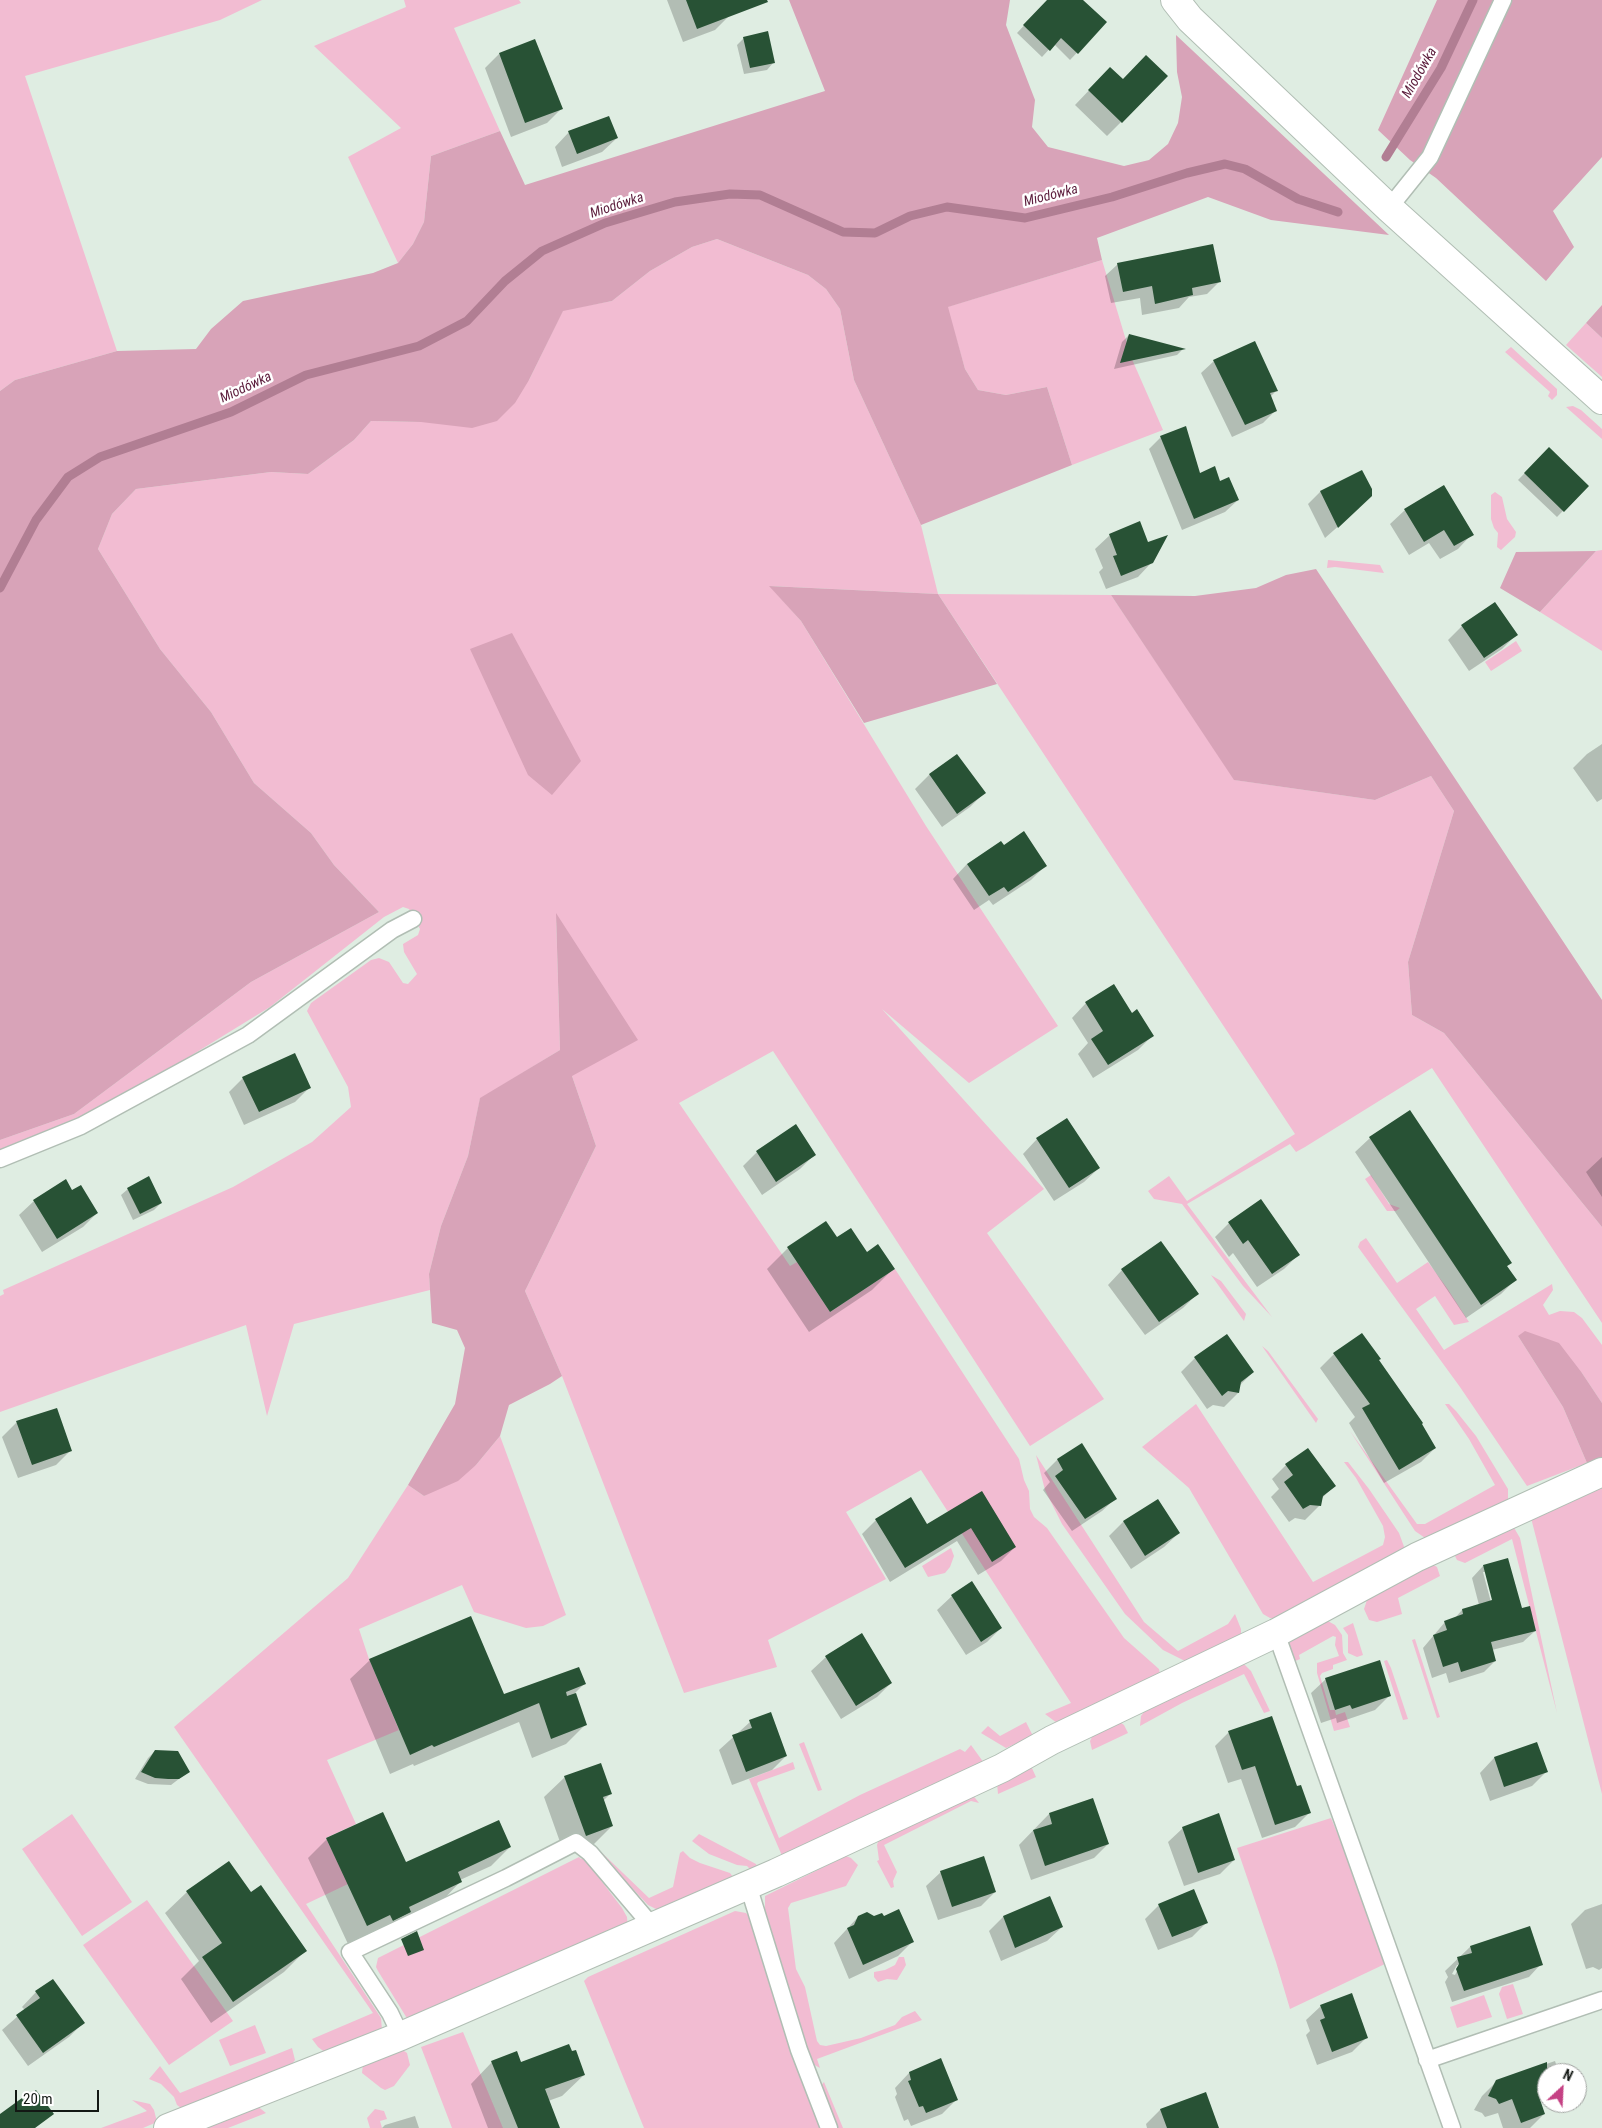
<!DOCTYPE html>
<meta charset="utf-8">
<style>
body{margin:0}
#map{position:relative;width:1602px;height:2128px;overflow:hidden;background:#dfede2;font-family:"Roboto Condensed",sans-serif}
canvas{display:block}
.north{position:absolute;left:1537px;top:2063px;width:50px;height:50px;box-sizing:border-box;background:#fff;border:1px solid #a1a3a1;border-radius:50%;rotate:25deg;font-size:14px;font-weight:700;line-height:20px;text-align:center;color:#131814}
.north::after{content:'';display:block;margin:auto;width:18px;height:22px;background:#c54184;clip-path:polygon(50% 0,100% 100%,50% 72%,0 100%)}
.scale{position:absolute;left:15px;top:2090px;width:84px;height:22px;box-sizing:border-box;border:2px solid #131814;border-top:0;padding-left:6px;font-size:15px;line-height:18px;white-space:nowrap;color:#131814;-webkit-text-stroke:4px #fff;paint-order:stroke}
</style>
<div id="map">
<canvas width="1602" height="2128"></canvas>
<div class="north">N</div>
<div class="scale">20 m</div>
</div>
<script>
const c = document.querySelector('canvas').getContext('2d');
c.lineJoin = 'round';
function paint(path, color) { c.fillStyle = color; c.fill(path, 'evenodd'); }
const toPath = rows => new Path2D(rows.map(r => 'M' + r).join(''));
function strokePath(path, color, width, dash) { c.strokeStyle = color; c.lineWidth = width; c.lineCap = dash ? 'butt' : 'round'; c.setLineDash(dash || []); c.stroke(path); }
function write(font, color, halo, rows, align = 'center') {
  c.font = font + ' "Roboto Condensed",sans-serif'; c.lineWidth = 5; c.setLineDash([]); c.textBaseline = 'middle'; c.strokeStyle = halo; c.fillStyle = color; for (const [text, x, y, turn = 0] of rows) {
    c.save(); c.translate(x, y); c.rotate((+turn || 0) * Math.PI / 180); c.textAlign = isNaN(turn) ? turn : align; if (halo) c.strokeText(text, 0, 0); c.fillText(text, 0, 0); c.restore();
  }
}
paint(toPath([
 [0,0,262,0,220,20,25,76,117,351,15,380,0,391],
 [404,0,519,0,521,3,454,28,500,131,431,156,424,222,413,244,398,263,348,157,401,128,314,46,406,7],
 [717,239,808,275,826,289,840,309,854,380,921,525,938,594,1111,595,1235,780,1375,800,1431,776,1454,811,1408,962,1412,1015,1444,1033,1602,1227,1602,1323,1432,1068,1305,1147,1296,1152,1290,1144,1187,1204,1272,1317,1243,1286,1182,1204,1154,1199,1148,1191,1169,1176,1187,1201,1295,1134,938,594,770,586,801,621,926,826,1058,1026,969,1083,882,1009,1044,1189,987,1233,1104,1399,1030,1446,773,1051,679,1103,790,1266,797,1262,830,1312,895,1269,1019,1459,1024,1480,1029,1491,1030,1509,1034,1517,1047,1528,1124,1638,1159,1669,1160,1674,1061,1726,1045,1714,1071,1703,921,1470,846,1512,886,1579,768,1640,777,1667,684,1693,562,1376,525,1291,596,1146,572,1076,556,914,560,1050,480,1099,468,1156,441,1226,429,1274,430,1290,294,1324,267,1416,246,1325,0,1412,0,1296,4,1294,3,1290,233,1187,312,1142,351,1107,348,1087,307,1011,311,1003,371,960,379,958,389,962,403,983,408,984,417,974,404,952,403,944,418,935,420,929,409,909,403,907,384,917,270,1007,166,1071,77,1119,0,1153,0,1140,74,1114,251,982,379,912,334,865,311,833,254,783,211,712,160,649,98,549,112,514,136,489,271,472,308,474,354,440,371,421,421,422,529,380,563,310,612,301,650,271,692,247],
 [1102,260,1131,357,1163,430,1072,465,1047,387,1006,395,978,390,965,369,947,307],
 [1586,323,1602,338,1602,377,1566,345],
 [1511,347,1557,389,1557,395,1552,400,1548,396,1550,392,1505,352],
 [1573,406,1581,410,1602,429,1602,439,1566,407],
 [1495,492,1502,497,1507,519,1516,532,1515,537,1501,550,1497,547,1498,533,1494,528,1491,519,1491,495],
 [1602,550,1602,651,1540,612,1596,551],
 [1328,560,1380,565,1384,573,1335,567,1327,568],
 [1516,641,1522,651,1491,671,1485,662],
 [1371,1175,1389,1204,1400,1208,1396,1211,1387,1211,1365,1179],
 [1366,1238,1397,1283,1428,1262,1447,1288,1469,1322,1454,1325,1435,1296,1416,1309,1444,1350,1552,1284,1553,1290,1543,1305,1549,1315,1560,1311,1574,1312,1582,1318,1602,1345,1602,1403,1582,1373,1518,1336,1563,1407,1587,1463,1527,1486,1460,1387,1358,1247,1360,1242],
 [1211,1275,1221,1281,1246,1314,1244,1321],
 [1262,1346,1268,1351,1318,1419,1316,1423],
 [1196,1404,1313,1582,1383,1545,1385,1537,1383,1526,1356,1478,1344,1462,1348,1462,1369,1489,1399,1533,1406,1552,1280,1619,1270,1618,1263,1614,1189,1488,1142,1447],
 [1445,1404,1449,1404,1456,1411,1476,1436,1508,1489,1508,1501,1428,1540,1415,1531,1350,1431,1417,1524,1425,1524,1495,1485,1469,1439],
 [500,1436,566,1615,543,1626,526,1628,474,1612,462,1585,359,1629,369,1659,399,1730,327,1760,356,1824,326,1838,348,1884,306,1904,381,2018,382,2030,326,2053,318,2047,312,2039,373,2013,174,1727,348,1578,408,1485,424,1496,476,1465],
 [1036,1455,1144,1622,1178,1651,1228,1624,1235,1614,1241,1629,1241,1637,1191,1664,1163,1650,1125,1614,1062,1524,1045,1490],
 [1602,1485,1602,1794,1530,1514],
 [1513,1526,1520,1538,1557,1713,1512,1539,1465,1563,1457,1560,1455,1556,1455,1551],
 [951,1548,954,1556,950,1567,945,1573,928,1577,922,1566],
 [1430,1563,1437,1567,1440,1576,1398,1598,1402,1614,1377,1622,1369,1620,1364,1609,1368,1597],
 [1326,1620,1335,1625,1342,1635,1343,1653,1347,1660,1333,1665,1333,1669,1322,1673,1320,1676,1330,1710,1335,1710,1336,1715,1345,1712,1350,1727,1334,1731,1317,1673,1317,1663,1339,1656,1335,1645,1336,1637,1333,1636,1299,1655,1300,1659,1293,1662,1286,1644,1290,1639],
 [1353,1623,1363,1655,1357,1657,1348,1653,1348,1635,1343,1628],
 [1415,1639,1440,1717,1437,1718,1412,1640],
 [1387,1660,1391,1668,1408,1719,1403,1720,1384,1661],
 [1240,1664,1244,1664,1251,1671,1270,1711,1264,1713,1244,1674,1182,1703,1140,1726,1141,1716,1144,1712],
 [1026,1722,1033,1736,1006,1748,981,1733,988,1726,1000,1736],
 [1120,1722,1124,1725,1128,1733,1092,1750,1090,1741,1093,1735],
 [804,1742,822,1790,818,1791,799,1744],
 [971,1745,984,1763,783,1858,749,1779,793,1762,795,1769,758,1782,757,1784,779,1838,860,1795,960,1749,965,1752],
 [1031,1766,1036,1777,998,1794,997,1783],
 [972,1794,979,1803,971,1801,884,1845,897,1872,893,1881,894,1887,891,1888,877,1861,879,1860,877,1845,879,1839],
 [72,1814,132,1902,82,1936,22,1849],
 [1331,1818,1348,1859,1387,1963,1290,2009,1276,1962,1237,1848],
 [699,1834,756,1864,759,1870,753,1872,747,1866,737,1865,709,1854,692,1841],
 [597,1848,649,1898,673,1887,680,1853,683,1851,690,1858,700,1863,730,1873,736,1881,660,1911,648,1905,595,1849],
 [846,1856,851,1858,858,1865,846,1886,791,1903,788,1908,796,1969,805,1987,817,2041,820,2045,826,2046,861,2038,895,2025,902,2017,915,2011,922,2020,817,2059,820,2068,811,2063,768,1928,765,1911,765,1896],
 [579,1857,581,1859,584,1858,622,1908,627,1917,628,1930,408,2020,378,1971,376,1967,378,1958],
 [147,1900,233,2021,169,2065,83,1945],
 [735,1911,746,1913,750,1918,821,2128,644,2128,584,1981,588,1977],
 [899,1957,904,1957,906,1965,897,1980,887,1979,878,1982,874,1977,874,1972,885,1970,895,1965],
 [1513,1984,1523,2014,1507,2019,1499,1994,1502,1987],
 [1484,1995,1492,2017,1457,2028,1450,2007],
 [255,2025,266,2053,230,2066,219,2040],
 [463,2032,503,2128,452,2128,421,2047],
 [292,2048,295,2060,292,2064,184,2110,177,2105,174,2097,161,2084,149,2079,160,2066,180,2093],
 [401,2049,407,2053,410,2065,394,2086,385,2090,381,2088,362,2073,363,2064],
 [824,2082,843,2128,835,2128,820,2087],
 [132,2100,150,2104,154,2110,157,2122,143,2128,101,2128,147,2111],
 [256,2105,266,2113,228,2128,199,2128],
 [375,2109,384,2111,387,2119,380,2121,382,2128,370,2128,367,2118]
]), '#f2bcd2');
paint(toPath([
 [789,0,1010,0,1006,25,1035,100,1032,127,1048,147,1124,166,1149,160,1168,144,1178,123,1182,97,1177,72,1176,35,1389,235,1271,220,1208,197,1097,238,1102,260,948,307,965,369,978,390,1006,395,1047,387,1072,465,921,525,854,380,840,309,826,289,808,275,717,239,692,247,650,271,612,301,563,311,529,380,515,403,497,421,472,428,421,422,371,421,354,440,308,474,271,472,136,489,112,514,98,549,160,649,211,712,254,783,311,833,334,865,379,912,251,982,74,1114,0,1140,0,391,15,380,117,351,196,349,211,329,243,301,373,273,398,263,413,244,424,222,431,156,500,131,525,185,825,91],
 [1437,0,1602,0,1602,157,1553,211,1574,247,1546,281,1436,178,1410,160,1378,130],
 [1602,305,1602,338,1586,323],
 [1596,551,1540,612,1500,588,1516,552],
 [1316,569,1602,1000,1602,1227,1444,1033,1412,1015,1408,962,1454,811,1431,776,1375,800,1234,780,1111,595,1195,596,1256,588,1286,575],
 [769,586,938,594,997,684,864,723,801,621],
 [512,633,581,761,552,795,528,775,470,649],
 [556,913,638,1040,572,1076,596,1146,525,1291,562,1376,550,1384,509,1405,500,1436,476,1465,458,1481,424,1496,408,1485,455,1404,465,1348,457,1330,432,1323,429,1274,441,1226,468,1156,480,1098,560,1050],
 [1525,1331,1559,1343,1582,1373,1602,1403,1602,1457,1587,1463,1563,1407,1518,1336]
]), '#d8a3b8');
paint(toPath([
 [667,0,723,0,729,16,715,30,683,42],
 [1048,0,1082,0,1106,22,1070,60,1054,44,1042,57,1017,33],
 [744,38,773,63,767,70,744,74,737,45],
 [499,54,561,109,547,123,511,137,485,68],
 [1096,83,1121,122,1107,136,1075,105],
 [569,132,617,138,602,152,562,167,555,147],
 [1118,264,1220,281,1207,294,1189,297,1179,308,1142,315,1140,298,1111,303,1105,276],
 [1129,335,1183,349,1177,355,1114,369,1122,342],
 [1214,361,1276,391,1270,397,1275,411,1263,423,1232,437,1201,373],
 [1161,437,1199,474,1219,483,1238,500,1225,512,1182,530,1149,449],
 [1549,448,1587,486,1557,517,1518,480],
 [1362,471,1359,508,1325,538,1308,504,1320,492],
 [1405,510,1472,534,1458,549,1440,559,1429,543,1409,555,1390,524],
 [1110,535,1152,562,1138,577,1106,589,1099,572,1103,568,1095,549],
 [1462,626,1516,635,1502,649,1469,671,1448,640],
 [1602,744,1602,799,1597,802,1573,768,1587,754],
 [957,756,984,793,970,807,942,827,915,789,929,775],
 [1003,847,1046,865,1031,880,993,905,989,900,974,910,953,879,967,864],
 [1114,986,1132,1014,1152,1036,1138,1050,1093,1078,1078,1054,1088,1043,1072,1018,1086,1003],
 [243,1078,309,1088,295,1102,244,1125,229,1092],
 [1410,1112,1511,1263,1506,1267,1515,1280,1501,1294,1466,1318,1355,1152,1370,1138],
 [1066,1120,1099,1168,1084,1182,1054,1201,1023,1154,1037,1139],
 [757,1152,814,1155,800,1169,762,1195,743,1166],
 [1602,1157,1602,1197,1586,1172],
 [128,1189,161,1203,154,1210,133,1220,121,1195],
 [72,1192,97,1213,83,1227,42,1252,19,1215,34,1201],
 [1229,1223,1298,1255,1284,1269,1257,1287,1233,1253,1229,1257,1215,1237],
 [837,1238,893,1269,872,1290,809,1332,767,1269,788,1248],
 [1160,1243,1197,1294,1183,1308,1145,1335,1108,1285,1122,1270],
 [1334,1354,1377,1361,1435,1448,1421,1462,1384,1483,1349,1423,1355,1417,1320,1368],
 [1195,1358,1253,1372,1239,1386,1238,1393,1224,1407,1213,1405,1207,1409,1181,1372],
 [57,1409,70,1451,56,1465,18,1478,2,1437,16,1423],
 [1081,1445,1116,1498,1102,1511,1072,1531,1043,1490,1050,1482,1044,1473,1057,1460],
 [1286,1465,1334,1486,1321,1499,1320,1505,1305,1520,1295,1518,1289,1522,1271,1497,1279,1489,1272,1479],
 [981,1492,1015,1547,1001,1561,978,1575,957,1541,890,1582,862,1534,876,1520,927,1526],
 [1157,1501,1179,1533,1164,1547,1131,1569,1109,1536,1123,1522],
 [1483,1566,1521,1610,1535,1631,1523,1642,1492,1650,1495,1661,1484,1672,1449,1683,1446,1673,1432,1678,1423,1648,1445,1622,1454,1619,1462,1610,1479,1605,1472,1578],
 [1483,1572,1486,1572,1495,1605,1492,1606],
 [952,1596,1001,1628,987,1642,966,1655,937,1610],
 [861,1635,891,1683,877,1697,841,1719,811,1671,826,1657],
 [370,1660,503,1695,584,1684,575,1693,586,1724,566,1744,532,1758,519,1722,414,1766,413,1764,390,1774,350,1679],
 [1326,1679,1389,1696,1375,1710,1337,1723,1336,1718,1321,1723,1311,1693],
 [750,1722,786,1756,772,1770,732,1785,719,1750],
 [1229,1732,1296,1788,1309,1813,1295,1827,1262,1838,1241,1779,1228,1783,1215,1746],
 [1537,1744,1546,1772,1532,1786,1490,1801,1480,1773,1494,1758],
 [155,1751,188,1772,171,1785,148,1784,135,1779,148,1758],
 [565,1777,610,1794,603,1801,612,1826,591,1847,565,1856,544,1797],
 [1049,1814,1108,1844,1094,1858,1031,1880,1019,1845],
 [1183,1828,1234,1860,1220,1874,1184,1886,1168,1842],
 [327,1839,405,1864,510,1847,491,1866,460,1880,460,1882,442,1901,374,1939,371,1933,348,1944,308,1858],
 [941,1872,995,1892,981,1906,938,1920,926,1886],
 [187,1892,306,1950,284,1972,211,2023,181,1979,199,1961,165,1913],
 [1050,1897,1062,1927,1047,1941,1001,1961,989,1931,1003,1917],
 [1602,1904,1602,1968,1599,1970,1593,1967,1586,1969,1571,1924,1585,1910],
 [1159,1905,1206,1923,1192,1937,1158,1950,1145,1919],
 [858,1917,912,1942,898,1956,849,1979,834,1943],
 [1470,1947,1541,1964,1529,1977,1452,2002,1445,1982,1448,1977,1445,1971],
 [1457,1965,1460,1965,1455,1975,1452,1974],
 [36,1992,83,2023,69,2037,28,2066,2,2030,25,2010,22,2007],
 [1321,2006,1366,2038,1352,2052,1317,2065,1306,2035,1310,2031,1306,2020],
 [1555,2061,1559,2073,1547,2073,1547,2096,1539,2099,1544,2114,1530,2128,1503,2128,1498,2113,1485,2117,1482,2113,1474,2110,1482,2096,1497,2081],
 [492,2062,520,2063,584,2075,562,2096,548,2101,559,2128,488,2128,471,2084],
 [909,2073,956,2100,942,2114,911,2126,908,2119,904,2121,895,2097,897,2094,895,2088],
 [1205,2093,1215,2128,1147,2128,1146,2124,1160,2110],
 [415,2116,419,2128,382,2128,385,2125]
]), '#0003');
strokePath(toPath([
 [1386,157,1441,68,1473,0],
 [0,588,36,520,68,477,100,457,231,412,306,375,419,346,467,321,505,281,542,251,605,223,675,202,730,194,760,195,843,232,875,233,910,216,947,207,1025,218,1112,197,1187,173,1225,164,1245,169,1298,199,1338,212]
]), '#b17e93', 9);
paint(toPath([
 [686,0,767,0,768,2,697,29],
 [1047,0,1083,0,1107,22,1078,54,1061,38,1050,51,1023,25],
 [768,31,775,63,750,68,743,37],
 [535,39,563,109,525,123,499,53],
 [1146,55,1168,76,1122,123,1088,90,1110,67,1123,79],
 [609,116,618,138,577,154,568,131],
 [1213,244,1221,282,1192,288,1193,295,1155,304,1152,286,1123,292,1117,263],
 [1129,334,1186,349,1120,363],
 [1255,341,1278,391,1270,393,1277,411,1245,425,1213,360],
 [1186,426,1200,473,1215,466,1220,481,1229,477,1239,500,1194,519,1160,436],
 [1549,447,1589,486,1564,512,1524,473],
 [1362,470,1372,489,1372,496,1338,528,1320,491],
 [1444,485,1474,535,1454,546,1444,530,1424,542,1404,509],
 [1140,521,1148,542,1168,535,1153,563,1121,576,1113,556,1117,555,1109,534],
 [1495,602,1518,635,1484,658,1461,625],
 [957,754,986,793,957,814,929,774],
 [1024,831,1047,866,1008,892,1004,887,989,896,967,864,1001,841,1004,845],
 [1114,984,1132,1013,1137,1009,1154,1036,1108,1065,1091,1039,1103,1031,1085,1002],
 [295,1053,311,1088,259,1112,242,1077],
 [1410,1110,1512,1263,1507,1266,1517,1280,1481,1305,1369,1137],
 [1067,1118,1100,1168,1069,1188,1036,1138],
 [796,1124,816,1155,776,1182,756,1151],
 [149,1176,162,1203,140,1214,127,1188],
 [66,1179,72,1190,81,1185,98,1213,57,1239,33,1200],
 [1261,1199,1300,1255,1272,1274,1248,1240,1243,1244,1228,1222],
 [826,1221,837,1237,851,1228,867,1252,878,1244,895,1269,830,1312,787,1247],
 [1161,1241,1199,1294,1159,1322,1121,1269],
 [1362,1333,1381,1359,1379,1360,1423,1423,1422,1424,1436,1448,1399,1470,1362,1408,1370,1404,1333,1353],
 [1227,1334,1254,1372,1241,1382,1239,1393,1228,1391,1222,1396,1194,1357],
 [57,1408,72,1451,32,1465,16,1421],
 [1082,1443,1117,1499,1085,1519,1055,1476,1063,1470,1057,1459],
 [1308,1448,1336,1486,1323,1496,1321,1506,1310,1505,1303,1509,1284,1482,1293,1475,1285,1464],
 [982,1491,1016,1547,992,1562,971,1528,905,1568,875,1519,911,1497,927,1524],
 [1158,1499,1180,1533,1145,1556,1123,1521],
 [1508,1558,1522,1608,1530,1606,1536,1631,1491,1642,1496,1661,1461,1672,1458,1662,1443,1667,1433,1635,1447,1630,1444,1621,1463,1614,1462,1609,1492,1600,1483,1565],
 [972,1581,1002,1628,981,1642,951,1595],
 [471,1616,504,1694,579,1667,586,1684,566,1692,567,1696,576,1693,587,1725,551,1739,539,1703,434,1747,432,1745,410,1755,369,1659],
 [862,1633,892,1683,856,1706,825,1656],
 [1380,1660,1391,1696,1352,1709,1350,1705,1335,1710,1325,1678],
 [771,1712,787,1756,746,1772,732,1735,752,1728,749,1720],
 [1272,1716,1297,1786,1301,1785,1311,1813,1275,1825,1255,1766,1242,1770,1228,1731],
 [1537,1742,1548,1772,1504,1787,1494,1757],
 [155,1750,178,1751,190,1772,179,1779,168,1779,155,1778,141,1772],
 [601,1763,612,1794,603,1797,613,1826,586,1836,564,1776],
 [1093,1798,1109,1844,1045,1866,1033,1830,1052,1824,1049,1813],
 [383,1812,406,1862,499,1820,511,1847,458,1872,462,1882,409,1907,411,1912,393,1921,390,1915,367,1926,326,1838],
 [1219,1813,1235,1860,1198,1873,1182,1827],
 [984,1856,996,1892,952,1907,940,1871],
 [229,1861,251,1892,261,1885,307,1951,233,2002,202,1957,222,1943,186,1891],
 [1194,1889,1208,1923,1172,1937,1158,1904],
 [1050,1896,1063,1927,1015,1948,1003,1916],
 [899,1909,914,1942,863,1965,847,1928,854,1925,858,1916,867,1912,874,1916,882,1913,884,1916],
 [1530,1926,1543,1965,1464,1991,1456,1969,1459,1964,1457,1957,1472,1953,1470,1946],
 [417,1931,424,1950,408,1956,401,1939],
 [53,1979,85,2023,43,2053,16,2015,40,1998,35,1991],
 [1352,1993,1368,2038,1332,2052,1320,2020,1325,2018,1320,2005],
 [569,2044,572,2051,576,2050,585,2075,545,2089,560,2128,518,2128,491,2061,517,2051,521,2062],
 [941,2058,958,2100,926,2113,923,2106,919,2107,908,2081,911,2080,909,2072],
 [1547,2062,1547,2088,1537,2091,1545,2114,1521,2123,1512,2099,1499,2104,1496,2099,1488,2096,1496,2080],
 [36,2090,54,2114,35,2128,0,2128,0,2114,22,2098,23,2100],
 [1206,2092,1219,2128,1167,2128,1160,2109]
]), '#285235');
const lane = toPath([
 [1389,208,1430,157,1503,0],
 [0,1159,81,1126,248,1035,392,930,413,919],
 [1276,1633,1452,2128],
 [748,1885,799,2050,829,2128],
 [401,2036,390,2013,350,1952,506,1878,576,1842,590,1853,652,1926],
 [1427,2060,1602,2000]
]);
const street = toPath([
 [168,2128,401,2036,776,1873,1002,1768,1052,1740,1276,1633,1417,1557,1602,1472]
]);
const secondary = toPath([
 [1175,0,1190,19,1389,208,1602,400]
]);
strokePath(lane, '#b1beb4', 19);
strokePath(street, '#b1beb4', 30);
strokePath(secondary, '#b1beb4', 30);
strokePath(lane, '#fff', 16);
strokePath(street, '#fff', 28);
strokePath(secondary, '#fff', 28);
write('italic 14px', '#5c1d3c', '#fff', [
 ["Miodówka",1420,73,-60],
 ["Miodówka",1051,196,-14],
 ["Miodówka",617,206,-18],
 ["Miodówka",246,388,-25]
]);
</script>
